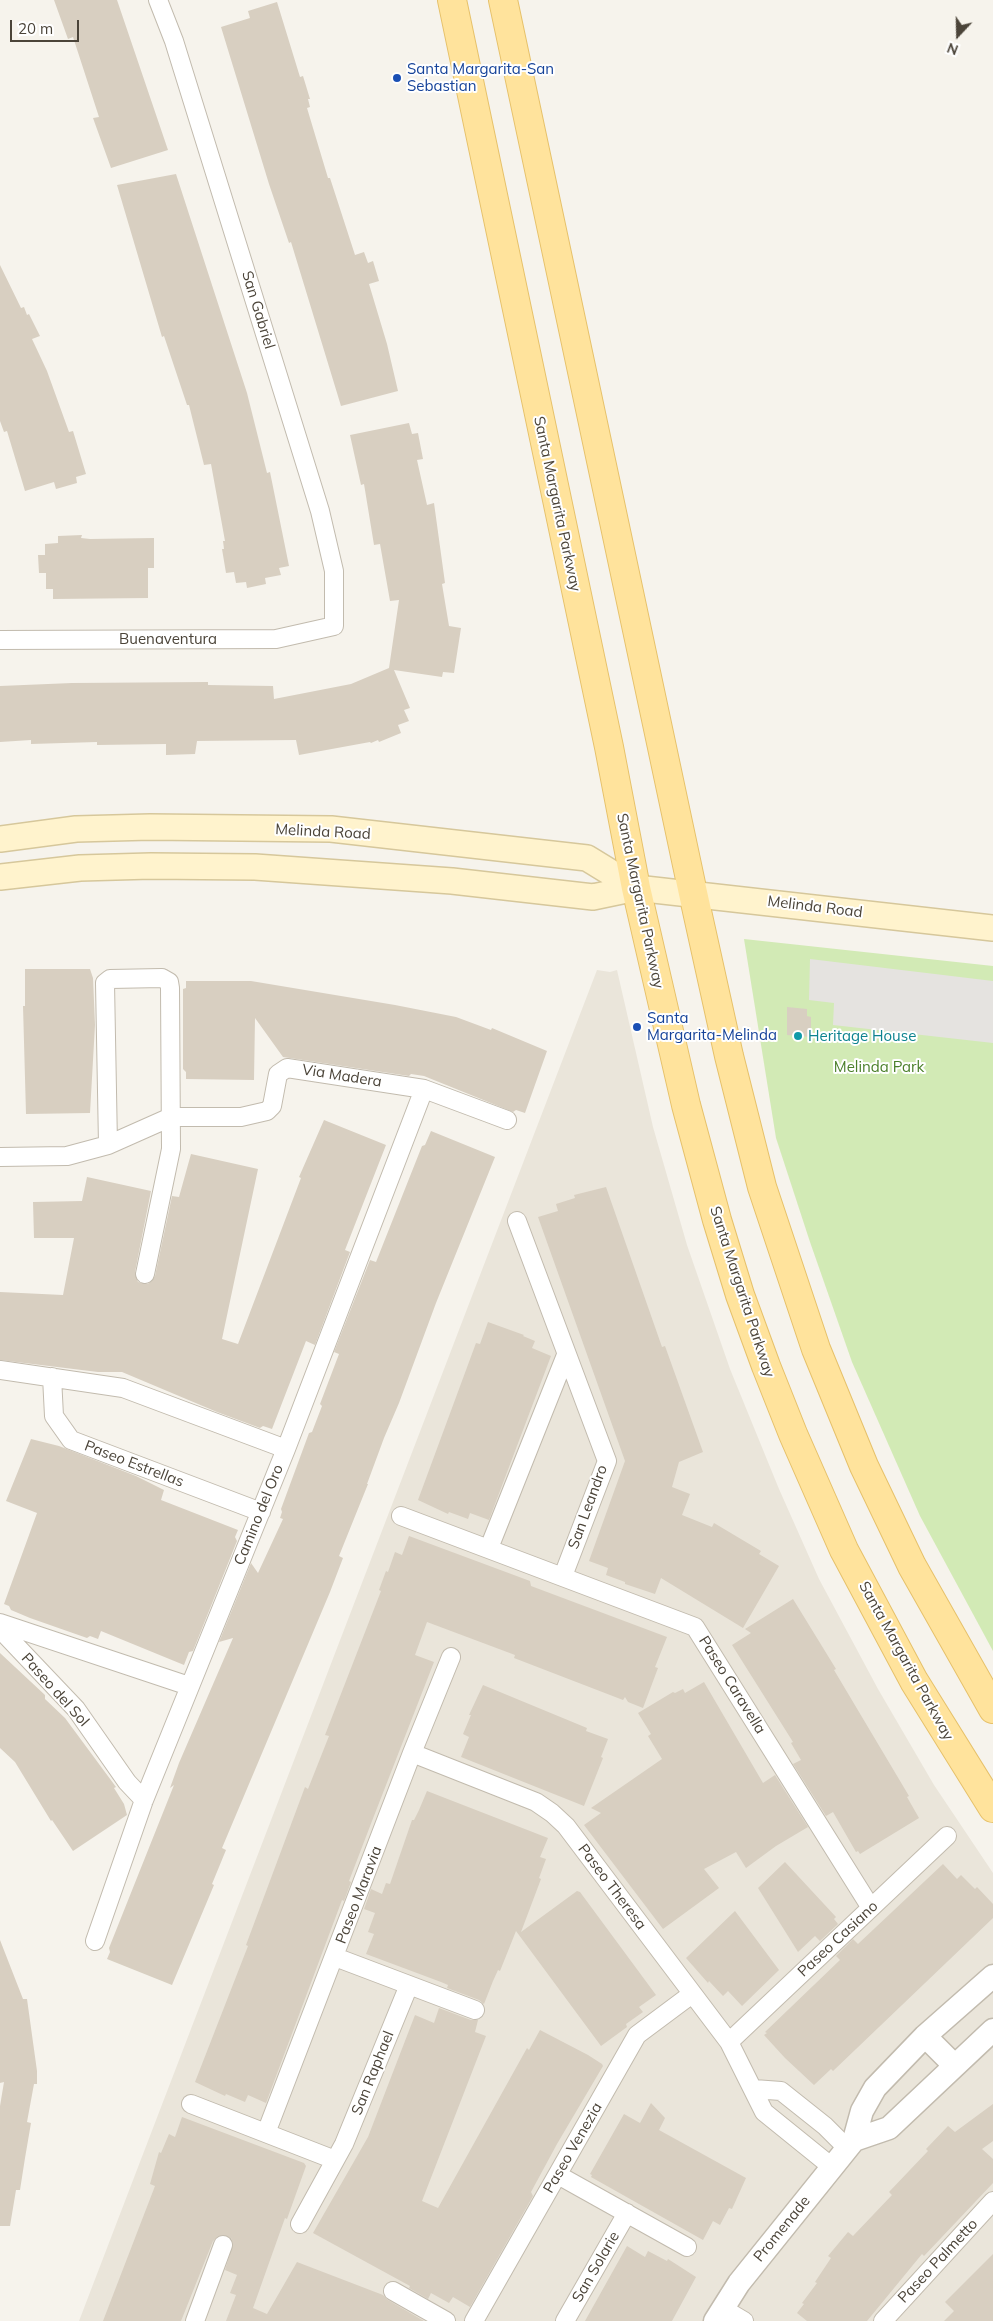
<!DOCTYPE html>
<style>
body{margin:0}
#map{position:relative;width:993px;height:2321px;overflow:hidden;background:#f6f3ec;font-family:Mulish,sans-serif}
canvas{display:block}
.north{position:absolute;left:933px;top:10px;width:50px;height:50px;-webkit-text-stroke:4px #fff;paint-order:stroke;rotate:201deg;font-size:14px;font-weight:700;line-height:20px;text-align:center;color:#4b4439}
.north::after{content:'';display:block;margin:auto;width:18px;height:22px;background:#4b4439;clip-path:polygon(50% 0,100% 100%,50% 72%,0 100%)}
.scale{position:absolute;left:10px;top:20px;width:69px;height:22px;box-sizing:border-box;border:2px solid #4b4439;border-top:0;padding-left:6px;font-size:15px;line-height:18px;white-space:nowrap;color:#4b4439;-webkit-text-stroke:4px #fff;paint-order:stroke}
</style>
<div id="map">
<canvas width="993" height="2321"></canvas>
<div class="north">N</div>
<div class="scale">20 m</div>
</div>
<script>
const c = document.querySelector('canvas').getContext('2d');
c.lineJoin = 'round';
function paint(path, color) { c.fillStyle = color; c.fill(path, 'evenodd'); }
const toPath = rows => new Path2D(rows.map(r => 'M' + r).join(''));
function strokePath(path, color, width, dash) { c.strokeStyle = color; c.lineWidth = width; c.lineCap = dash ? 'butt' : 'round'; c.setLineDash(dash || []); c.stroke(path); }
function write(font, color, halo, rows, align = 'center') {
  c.font = font + ' Mulish,sans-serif'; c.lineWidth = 4; c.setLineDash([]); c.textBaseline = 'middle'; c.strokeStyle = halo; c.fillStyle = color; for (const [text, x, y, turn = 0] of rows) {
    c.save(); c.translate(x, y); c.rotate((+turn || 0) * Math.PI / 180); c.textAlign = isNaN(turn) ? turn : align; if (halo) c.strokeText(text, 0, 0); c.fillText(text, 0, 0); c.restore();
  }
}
paint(toPath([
 [597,970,610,972,617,970,653,1127,687,1245,730,1369,779,1489,819,1579,878,1689,934,1785,993,1873,993,2321,79,2321]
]), '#eae5da');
paint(toPath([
 [744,939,993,966,993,1651,920,1516,852,1362,810,1242,776,1138]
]), '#d2eab5');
paint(toPath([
 [810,959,993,981,993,1043,833,1025,834,1003,809,1000]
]), '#e5e3e0');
paint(toPath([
 [54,0,117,0,168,150,111,168,93,118,99,117,73,37,68,39],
 [277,2,300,77,303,76,310,99,308,99,310,107,307,108,328,178,330,178,355,255,364,252,368,263,373,261,379,281,369,284,387,344,398,391,341,406,291,242,289,243,269,184,221,27,250,18,248,11],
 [176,174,247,393,267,473,270,472,289,566,279,568,281,575,265,578,266,584,247,588,246,582,236,583,234,572,226,573,222,549,224,549,223,541,225,541,211,464,204,465,189,405,187,405,164,336,162,337,117,185],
 [0,265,21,308,24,307,27,315,29,314,40,336,32,339,47,371,69,432,73,431,86,474,76,477,77,483,56,489,54,482,25,491,7,431,4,432,0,421],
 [409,423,412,434,418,433,423,459,417,460,427,505,434,503,445,583,442,584,449,626,461,628,454,673,443,672,442,677,394,670,410,708,404,710,409,721,398,725,401,733,379,742,378,740,371,743,370,742,299,755,296,740,197,741,195,754,166,755,166,744,97,745,97,742,31,744,31,740,0,742,0,686,72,683,208,682,208,685,273,686,274,699,351,684,389,668,399,600,390,601,380,544,374,545,364,484,361,485,350,435],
 [82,535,81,538,90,539,154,538,154,568,148,568,148,598,53,599,53,589,46,589,46,573,39,573,38,555,45,555,45,544,58,543,58,536],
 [25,969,90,969,93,978,95,1025,90,1113,26,1114,23,1006,25,1006],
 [186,981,251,981,395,1005,456,1017,491,1030,492,1028,547,1051,525,1113,516,1110,513,1112,424,1076,411,1074,409,1076,283,1057,255,1018,254,1080,186,1079,186,1072,183,1069,183,989,186,988],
 [787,1007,807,1009,807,1016,811,1017,811,1037,787,1035],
 [324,1120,386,1145,345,1250,350,1252,315,1345,306,1341,272,1429,263,1426,260,1428,217,1412,122,1372,98,1372,0,1360,0,1292,63,1295,74,1238,34,1238,33,1202,82,1201,87,1177,151,1191,135,1272,138,1282,148,1284,155,1276,172,1196,179,1197,191,1154,258,1169,222,1339,238,1344,301,1178,299,1177],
 [431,1131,495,1157,436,1303,399,1403,384,1438,367,1484,368,1484,339,1556,343,1558,330,1592,222,1848,226,1850,212,1884,214,1885,172,1985,107,1959,110,1952,109,1948,174,1785,170,1788,179,1763,233,1638,219,1642,251,1563,258,1573,283,1519,280,1518,282,1512,281,1509,309,1433,312,1432,322,1406,320,1404,339,1354,334,1352,370,1260,376,1262,422,1146,425,1145],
 [606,1187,662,1347,665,1346,703,1452,679,1462,672,1487,690,1494,682,1515,712,1527,714,1523,761,1551,759,1554,779,1566,743,1628,661,1578,655,1594,625,1584,625,1582,606,1575,608,1568,589,1561,625,1461,538,1217,558,1211,556,1204,575,1198,574,1195],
 [488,1322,524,1335,523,1336,535,1341,532,1348,551,1356,489,1520,470,1513,468,1519,449,1512,448,1514,418,1500,476,1343,480,1344],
 [31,1439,59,1446,136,1476,164,1490,161,1500,238,1530,235,1537,237,1541,193,1651,189,1652,184,1665,101,1631,98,1639,90,1636,87,1638,30,1618,11,1610,9,1606,4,1604,37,1513,6,1501],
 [409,1536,530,1581,531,1586,667,1637,655,1667,658,1668,643,1708,628,1702,625,1697,623,1700,514,1658,515,1655,427,1622,415,1655,434,1662,372,1821,349,1881,351,1882,344,1901,342,1900,266,2103,248,2095,245,2102,226,2094,225,2096,195,2082,248,1946,246,1945,305,1787,308,1789,329,1736,325,1735,381,1591,379,1590,386,1571,388,1572,395,1552,402,1555],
 [793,1599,836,1669,834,1670,909,1796,907,1797,919,1818,860,1854,858,1851,856,1852,833,1812,826,1816,793,1764,801,1760,791,1743,793,1742,732,1645,751,1633,745,1629],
 [0,1653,45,1695,45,1699,65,1718,116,1787,114,1788,124,1804,127,1815,73,1851,52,1820,51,1821,15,1762,0,1748],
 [704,1682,763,1783,775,1775,808,1827,776,1846,746,1868,736,1852,704,1869,719,1888,663,1929,584,1825,601,1813,591,1808,662,1759,648,1736,651,1734,638,1713,673,1692,675,1693,683,1689,685,1693],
 [483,1685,587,1728,586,1731,608,1739,601,1757,603,1758,584,1806,461,1757,469,1737,463,1734,471,1715,469,1715],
 [427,1791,548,1838,540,1857,546,1859,539,1878,541,1879,521,1932,577,1891,580,1892,656,1995,639,2007,643,2012,626,2024,627,2027,601,2046,516,1931,500,1971,498,1970,493,1981,484,2004,479,2000,447,1988,448,1985,441,1982,366,1954,374,1934,368,1932,375,1913,364,1909,371,1889,382,1894,386,1883,390,1884,412,1820,414,1820,419,1810],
 [785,1862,836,1917,834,1919,838,1924,820,1941,815,1936,798,1952,758,1888],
 [943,1864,957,1879,961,1875,975,1889,977,1887,993,1904,993,1918,833,2071,831,2069,814,2085,785,2058,764,2035,767,2033,765,2032,840,1960,836,1956,853,1939,858,1944],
 [735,1911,779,1970,742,2006,728,1991,723,1996,709,1981,708,1983,686,1958],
 [0,1940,23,1999,27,1999,37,2071,37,2084,34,2084,27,2122,31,2123,25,2158,20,2190,16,2190,10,2226,0,2226,0,2106,4,2082,0,2083],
 [439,2008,471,2020,478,2020,475,2032,486,2036,422,2201,438,2208,527,2048,529,2050,540,2030,588,2055,602,2064,603,2066,557,2144,531,2192,533,2196,470,2307,453,2297,449,2303,431,2293,428,2299,409,2288,410,2286,313,2233,368,2137,415,2015,434,2023],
 [651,2103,665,2118,659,2130,746,2178,732,2209,729,2208,720,2225,713,2221,703,2240,591,2177,592,2175,590,2174,624,2114,640,2123],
 [993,2104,993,2141,982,2149,993,2159,993,2183,924,2256,922,2254,867,2321,807,2321,797,2313,804,2304,802,2303,817,2283,815,2282,831,2258,828,2256,848,2232,853,2236,892,2195,889,2192,928,2151,926,2149,948,2126,955,2132],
 [182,2117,304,2163,306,2166,287,2219,285,2218,253,2308,267,2314,297,2262,383,2295,388,2300,424,2321,226,2321,236,2295,230,2293,237,2275,225,2270,233,2244,231,2238,222,2235,213,2241,181,2321,103,2321,155,2186,150,2184,159,2152,161,2153,169,2134,175,2137],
 [627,2246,645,2257,648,2251,667,2261,668,2259,696,2277,672,2321,585,2321],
 [993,2254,993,2321,944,2321,954,2311,945,2302]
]), '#d8cfc1');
const minor = toPath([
 [0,640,276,639,334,626,334,571,320,511,174,41,158,0],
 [108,1145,105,983,110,979,162,978,169,982,170,988,171,1149,145,1274],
 [0,1157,67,1156,108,1145,171,1117,241,1117,267,1111,272,1106,278,1074,287,1068,424,1089,507,1120],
 [517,1221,607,1461,563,1576],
 [0,1370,123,1388,286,1449],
 [52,1377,54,1416,71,1440,261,1512],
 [401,1516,695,1627,871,1908],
 [489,1548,566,1355],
 [0,1623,189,1686],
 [0,1629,76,1709,127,1782,144,1800],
 [412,1753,536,1802,552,1813,566,1826,729,2042,764,2112,832,2167],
 [95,1941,144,1800,286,1449,424,1089],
 [335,1957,475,2010],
 [729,2042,947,1836],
 [754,2089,781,2091,825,2126,847,2148],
 [191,2104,335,2160],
 [266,2133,412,1753,451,1657],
 [558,2175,687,2247],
 [300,2224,344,2144,409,1985],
 [393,2291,446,2321],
 [722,2308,744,2321],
 [195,2321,223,2245],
 [474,2321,637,2035,692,1994],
 [565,2321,627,2213],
 [883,2321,993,2201]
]);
const tertiary = toPath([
 [925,2036,954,2065],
 [854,2140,889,2128,993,2030],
 [715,2321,739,2283,854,2140,862,2111,875,2088,925,2036,993,1976]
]);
const secondary = toPath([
 [0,839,76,829,150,827,331,829,587,858,636,888],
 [0,877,80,868,151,866,255,867,452,881,593,897,636,888,993,928]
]);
const primary = toPath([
 [452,0,609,747,636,888,686,1105,717,1220,740,1295,766,1366,793,1434,844,1550,914,1681,993,1808],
 [503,0,693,893,729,1056,762,1187,816,1349,864,1466,912,1566,993,1709]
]);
strokePath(minor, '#c2bbae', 20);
strokePath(tertiary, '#c2bbae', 25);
strokePath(secondary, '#d6c79b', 28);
strokePath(primary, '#e6c16a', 30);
strokePath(minor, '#fff', 18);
strokePath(tertiary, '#fff', 22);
strokePath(secondary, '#fff3cd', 25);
strokePath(primary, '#ffe39c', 28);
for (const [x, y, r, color] of [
 [397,78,5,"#1a4fb4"],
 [637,1027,5,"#1a4fb4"],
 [798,1036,5,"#0f9aa8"]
]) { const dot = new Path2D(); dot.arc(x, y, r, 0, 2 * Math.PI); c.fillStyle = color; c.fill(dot); strokePath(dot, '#fff', 2); }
write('15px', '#164399', '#fff', [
 ["Santa Margarita-San",407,69],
 ["Sebastian",407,86],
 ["Santa",647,1018],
 ["Margarita-Melinda",647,1035]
], 'left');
write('15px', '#4b4439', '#fff', [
 ["San Gabriel",258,310,73],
 ["Santa Margarita Parkway",557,504,78],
 ["Buenaventura",168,639],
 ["Melinda Road",323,832,3],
 ["Santa Margarita Parkway",640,901,78],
 ["Melinda Road",815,907,7],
 ["Via Madera",342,1076,9],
 ["Santa Margarita Parkway",742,1292,72],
 ["Paseo Estrellas",134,1464,21],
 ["San Leandro",588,1507,-70],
 ["Camino del Oro",259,1515,-68],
 ["Santa Margarita Parkway",906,1661,61],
 ["Paseo Caravella",732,1685,58],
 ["Paseo del Sol",55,1690,48],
 ["Paseo Theresa",612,1887,53],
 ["Paseo Maravia",359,1895,-69],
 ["Paseo Casiano",838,1939,-43],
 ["San Raphael",373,2073,-68],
 ["Paseo Venezia",573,2148,-60],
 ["Promenade",782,2229,-51],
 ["Paseo Palmetto",938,2261,-47],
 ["San Solarie",596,2267,-60]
]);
write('15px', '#0d838f', '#fff', [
 ["Heritage House",808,1036]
], 'left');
write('15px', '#4a7f2a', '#fff', [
 ["Melinda Park",879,1067]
]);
</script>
